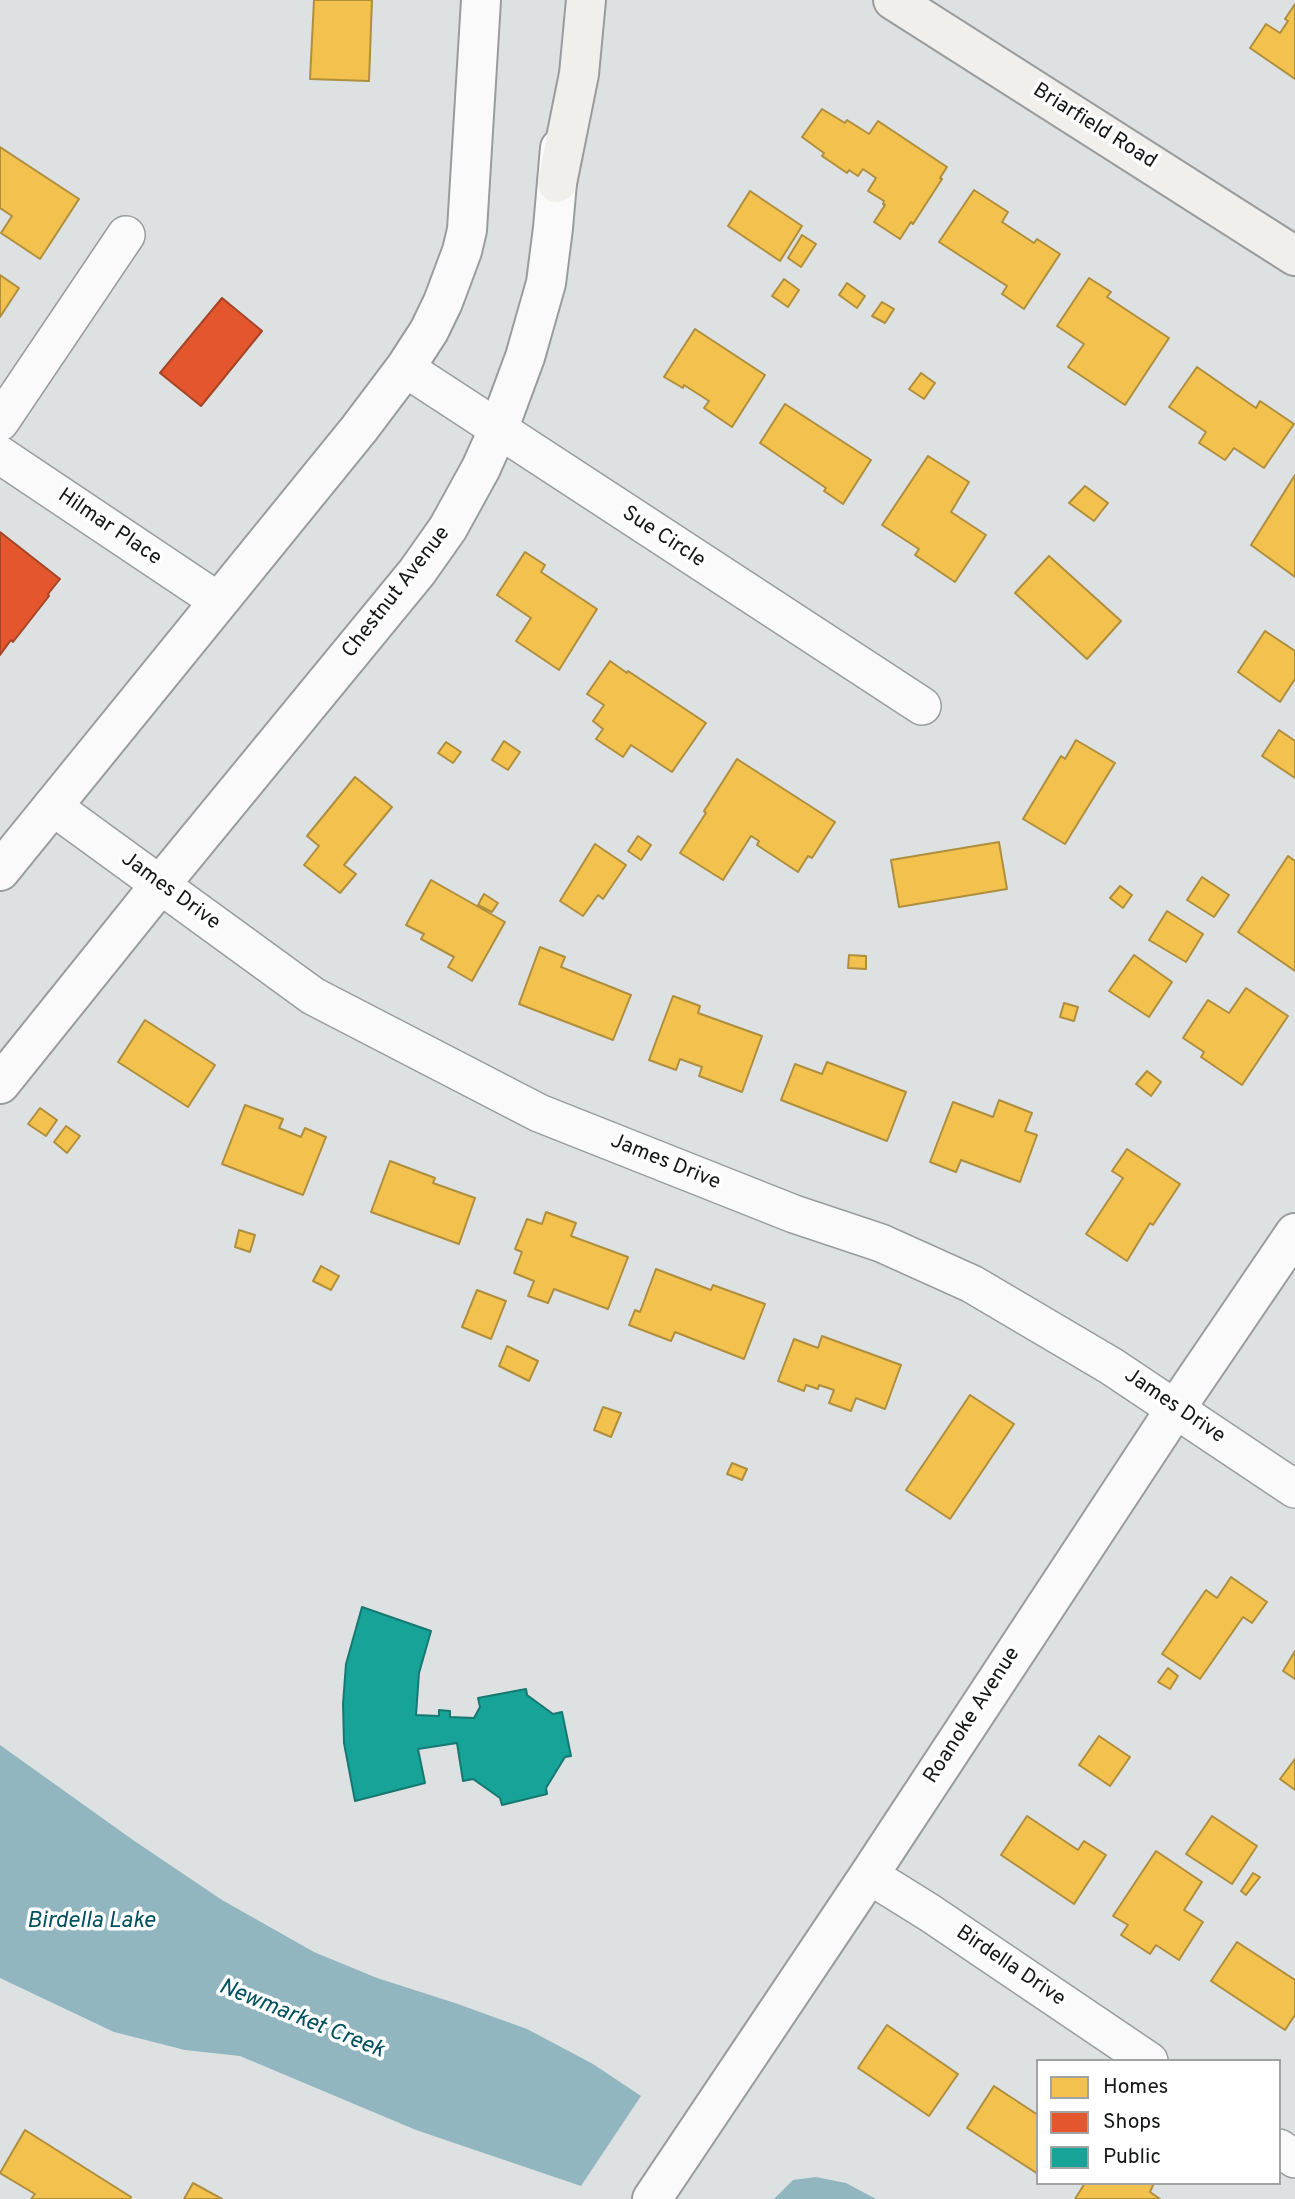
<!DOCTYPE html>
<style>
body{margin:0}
#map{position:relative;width:1295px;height:2199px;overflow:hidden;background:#dde1e2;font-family:Overpass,sans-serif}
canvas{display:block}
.legend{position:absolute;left:1036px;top:2059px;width:245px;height:126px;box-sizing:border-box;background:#fff;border:2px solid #a1a2a2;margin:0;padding:9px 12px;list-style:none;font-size:21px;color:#141617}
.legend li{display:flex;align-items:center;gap:14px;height:35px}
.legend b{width:35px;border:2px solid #a1a2a2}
</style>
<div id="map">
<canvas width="1295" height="2199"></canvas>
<ul class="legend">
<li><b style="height:19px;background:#f2c14e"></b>Homes</li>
<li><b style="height:19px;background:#e4572e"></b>Shops</li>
<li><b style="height:19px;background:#17a398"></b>Public</li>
</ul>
</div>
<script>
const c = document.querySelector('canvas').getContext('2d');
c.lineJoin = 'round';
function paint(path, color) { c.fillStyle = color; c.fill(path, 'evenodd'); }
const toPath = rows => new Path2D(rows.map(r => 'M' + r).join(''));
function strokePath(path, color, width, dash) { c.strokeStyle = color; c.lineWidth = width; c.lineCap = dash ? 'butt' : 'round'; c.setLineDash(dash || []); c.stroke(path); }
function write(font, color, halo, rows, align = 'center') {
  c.font = font + ' Overpass,sans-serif'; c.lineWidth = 7; c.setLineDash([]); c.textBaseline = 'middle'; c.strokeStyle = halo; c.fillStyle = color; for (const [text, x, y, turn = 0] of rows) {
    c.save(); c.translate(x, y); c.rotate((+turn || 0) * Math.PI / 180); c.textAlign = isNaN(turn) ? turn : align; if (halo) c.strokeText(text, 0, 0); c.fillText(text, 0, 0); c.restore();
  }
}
paint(toPath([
 [0,1745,133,1840,222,1900,314,1952,377,1978,455,2003,527,2029,593,2064,641,2096,581,2186,416,2130,240,2056,185,2050,114,2032,0,1978],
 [816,2177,846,2183,876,2199,774,2199,793,2180]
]), '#91b6bf');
const homes = toPath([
 [314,0,372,0,369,81,310,79,314,0],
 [1295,4,1295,79,1250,48,1266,24,1280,33,1288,21,1285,19,1295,4],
 [822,109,845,123,847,120,869,134,878,121,947,167,940,178,942,179,913,224,911,222,900,239,874,222,885,205,883,204,884,201,868,191,876,178,863,169,858,176,849,170,847,173,822,156,824,153,802,137,822,109],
 [0,147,79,199,40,259,1,233,12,216,0,208,0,147],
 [974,190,1008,212,1002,222,1034,243,1037,239,1060,254,1024,309,1002,294,1007,286,939,242,974,190],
 [750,191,802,226,780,261,728,226,750,191],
 [802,235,816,244,801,267,788,258,802,235],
 [0,275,19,288,0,317,0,275],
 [1089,278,1111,292,1107,297,1169,338,1125,405,1068,367,1084,344,1057,326,1089,278],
 [784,279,799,290,788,307,772,296,784,279],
 [847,283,865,296,857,308,839,295,847,283],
 [882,302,894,309,885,323,872,316,882,302],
 [695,329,765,375,732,427,704,408,709,401,684,385,683,388,664,377,695,329],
 [1197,367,1256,408,1260,401,1294,424,1264,468,1234,448,1225,460,1199,443,1206,432,1169,407,1197,367],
 [921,373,935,383,924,399,909,389,921,373],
 [785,404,871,460,843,504,824,491,826,488,760,443,785,404],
 [928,456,969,482,951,512,986,535,955,582,915,555,919,549,882,525,928,456],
 [1295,475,1295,577,1251,545,1295,475],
 [1085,486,1108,503,1094,521,1069,503,1085,486],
 [525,552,545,565,541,572,597,609,559,670,516,641,531,618,497,595,525,552],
 [1049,556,1121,621,1087,659,1015,593,1049,556],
 [1265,631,1295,651,1295,679,1280,702,1238,672,1265,631],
 [610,661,627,673,628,671,706,723,672,772,631,745,623,757,596,739,603,729,593,721,604,705,587,694,610,661],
 [1279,730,1295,741,1295,778,1262,756,1279,730],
 [1076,740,1115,763,1065,844,1023,819,1061,756,1065,759,1076,740],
 [504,741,520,752,508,770,492,760,504,741],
 [446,742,461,752,453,763,438,753,446,742],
 [737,759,835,822,812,858,808,856,798,872,757,845,759,841,751,836,723,880,680,853,706,813,704,811,737,759],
 [355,777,392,807,344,865,356,874,340,893,304,865,319,846,307,836,355,777],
 [638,836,651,845,641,860,628,851,638,836],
 [999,842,1007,889,899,907,891,860,999,842],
 [595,844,626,865,603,899,598,895,583,916,560,901,595,844],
 [1288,856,1295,861,1295,971,1238,932,1288,856],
 [1202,877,1229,895,1214,917,1187,900,1202,877],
 [431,880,505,922,472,981,448,967,454,957,421,939,424,934,406,925,431,880],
 [1120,886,1132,895,1123,908,1110,898,1120,886],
 [484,894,498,903,492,912,478,905,484,894],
 [1167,911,1203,934,1186,962,1149,940,1167,911],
 [540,947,565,957,561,967,631,995,613,1040,519,1004,540,947],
 [849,955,866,956,866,969,848,968,849,955],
 [1134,955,1172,982,1149,1017,1109,991,1134,955],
 [1246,988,1288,1016,1242,1085,1201,1057,1204,1052,1183,1038,1208,1000,1229,1013,1246,988],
 [673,996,700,1006,698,1013,762,1036,742,1092,699,1076,702,1067,680,1059,676,1070,649,1060,673,996],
 [1064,1003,1078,1007,1074,1021,1060,1017,1064,1003],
 [145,1020,215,1065,188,1107,118,1062,145,1020],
 [827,1062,906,1092,887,1141,781,1100,795,1064,822,1074,827,1062],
 [1147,1071,1161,1082,1151,1096,1136,1084,1147,1071],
 [999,1100,1032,1113,1025,1131,1037,1135,1020,1182,961,1160,956,1172,930,1162,953,1102,993,1117,999,1100],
 [245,1105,283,1119,279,1128,301,1137,305,1128,326,1137,303,1195,222,1164,245,1105],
 [40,1108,57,1120,46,1136,28,1124,40,1108],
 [66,1126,80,1136,67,1153,54,1142,66,1126],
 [1127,1149,1180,1184,1153,1225,1150,1223,1127,1261,1086,1234,1123,1178,1112,1171,1127,1149],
 [390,1161,435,1178,433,1183,475,1198,459,1244,371,1212,390,1161],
 [546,1212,576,1223,571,1236,628,1257,608,1309,554,1289,548,1303,528,1296,534,1281,514,1273,522,1252,515,1249,527,1219,542,1224,546,1212],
 [239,1230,255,1235,250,1252,235,1247,239,1230],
 [321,1266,339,1276,331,1290,313,1281,321,1266],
 [656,1269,711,1290,713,1285,765,1304,744,1359,675,1332,671,1341,629,1325,635,1310,640,1312,656,1269],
 [477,1290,506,1301,491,1339,462,1327,477,1290],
 [822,1336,901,1365,885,1409,856,1398,851,1411,829,1403,834,1390,819,1385,818,1389,806,1385,804,1391,778,1381,794,1339,818,1348,822,1336],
 [507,1346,538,1361,529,1381,499,1366,507,1346],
 [970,1395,1014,1424,950,1519,906,1490,970,1395],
 [603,1407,621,1413,611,1437,594,1430,603,1407],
 [732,1463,747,1469,742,1480,727,1474,732,1463],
 [1231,1577,1267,1602,1252,1623,1243,1617,1200,1679,1162,1654,1206,1590,1217,1598,1231,1577],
 [1295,1651,1295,1679,1283,1671,1295,1651],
 [1168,1668,1178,1676,1170,1689,1158,1682,1168,1668],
 [1099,1736,1130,1757,1110,1786,1079,1765,1099,1736],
 [1295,1759,1295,1790,1280,1779,1295,1759],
 [1027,1816,1078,1850,1084,1841,1106,1855,1074,1904,1001,1855,1027,1816],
 [1212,1816,1257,1846,1232,1884,1186,1854,1212,1816],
 [1156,1851,1202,1882,1184,1910,1203,1922,1179,1960,1156,1945,1150,1954,1121,1935,1128,1925,1113,1916,1156,1851],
 [1253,1873,1260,1877,1246,1895,1241,1891,1253,1873],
 [1237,1942,1295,1980,1295,2015,1285,2030,1211,1981,1237,1942],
 [887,2025,958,2074,929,2116,858,2068,887,2025],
 [994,2086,1038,2115,1038,2174,967,2128,994,2086],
 [25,2130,131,2197,130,2199,31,2199,35,2194,0,2173,25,2130],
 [193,2183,222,2199,184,2199,193,2183],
 [1085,2183,1154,2183,1150,2192,1160,2199,1075,2199,1085,2183]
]);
paint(homes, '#f2c14e');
strokePath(homes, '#af8e3e', 2);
const shops = toPath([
 [222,298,262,331,201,406,160,373,222,298],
 [0,532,60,579,48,594,49,596,13,642,11,640,0,655,0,532]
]);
paint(shops, '#e4572e');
strokePath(shops, '#a64427', 2);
const public = toPath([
 [362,1607,431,1631,419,1673,416,1715,439,1716,439,1710,450,1711,450,1717,474,1718,480,1707,478,1698,526,1689,527,1695,553,1714,562,1712,571,1756,565,1757,546,1788,547,1794,502,1805,500,1798,473,1779,463,1781,457,1743,418,1749,425,1783,355,1801,344,1743,343,1704,346,1664,362,1607]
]);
paint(public, '#17a398');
strokePath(public, '#167971', 2);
const minor = toPath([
 [405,368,922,706],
 [0,422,126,235],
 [0,455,218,601],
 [52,806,313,996,539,1113,794,1214,881,1243,972,1284,1111,1366,1295,1489],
 [869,1875,930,1913,1149,2061],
 [1279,2148,1295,2159]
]);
const tertiary = toPath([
 [0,871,359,429,405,368,429,331,443,302,462,251,467,230,481,0],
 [0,1084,160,885,417,572,448,528,481,468,498,430,525,357,546,283,553,228,560,148],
 [652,2199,869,1875,1176,1408,1295,1233]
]);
const secondary = toPath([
 [893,0,1295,256],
 [557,183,579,74,586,0]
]);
strokePath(minor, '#999c9d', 40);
strokePath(tertiary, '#999c9d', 42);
strokePath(secondary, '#999c9d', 42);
strokePath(minor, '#fafafb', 37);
strokePath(tertiary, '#fafafb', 38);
strokePath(secondary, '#f1efeb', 38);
write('21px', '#141617', '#fff', [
 ["Briarfield Road",1094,127,32],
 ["Hilmar Place",109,528,34],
 ["Sue Circle",663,538,33],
 ["Chestnut Avenue",397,593,-52],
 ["James Drive",170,892,36],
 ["James Drive",665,1163,22],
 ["James Drive",1174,1407,34],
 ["Roanoke Avenue",973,1716,-57],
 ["Birdella Drive",1010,1967,34]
]);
write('italic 23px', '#00515e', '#fff', [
 ["Birdella Lake",91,1922],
 ["Newmarket Creek",301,2020,22]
]);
</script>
